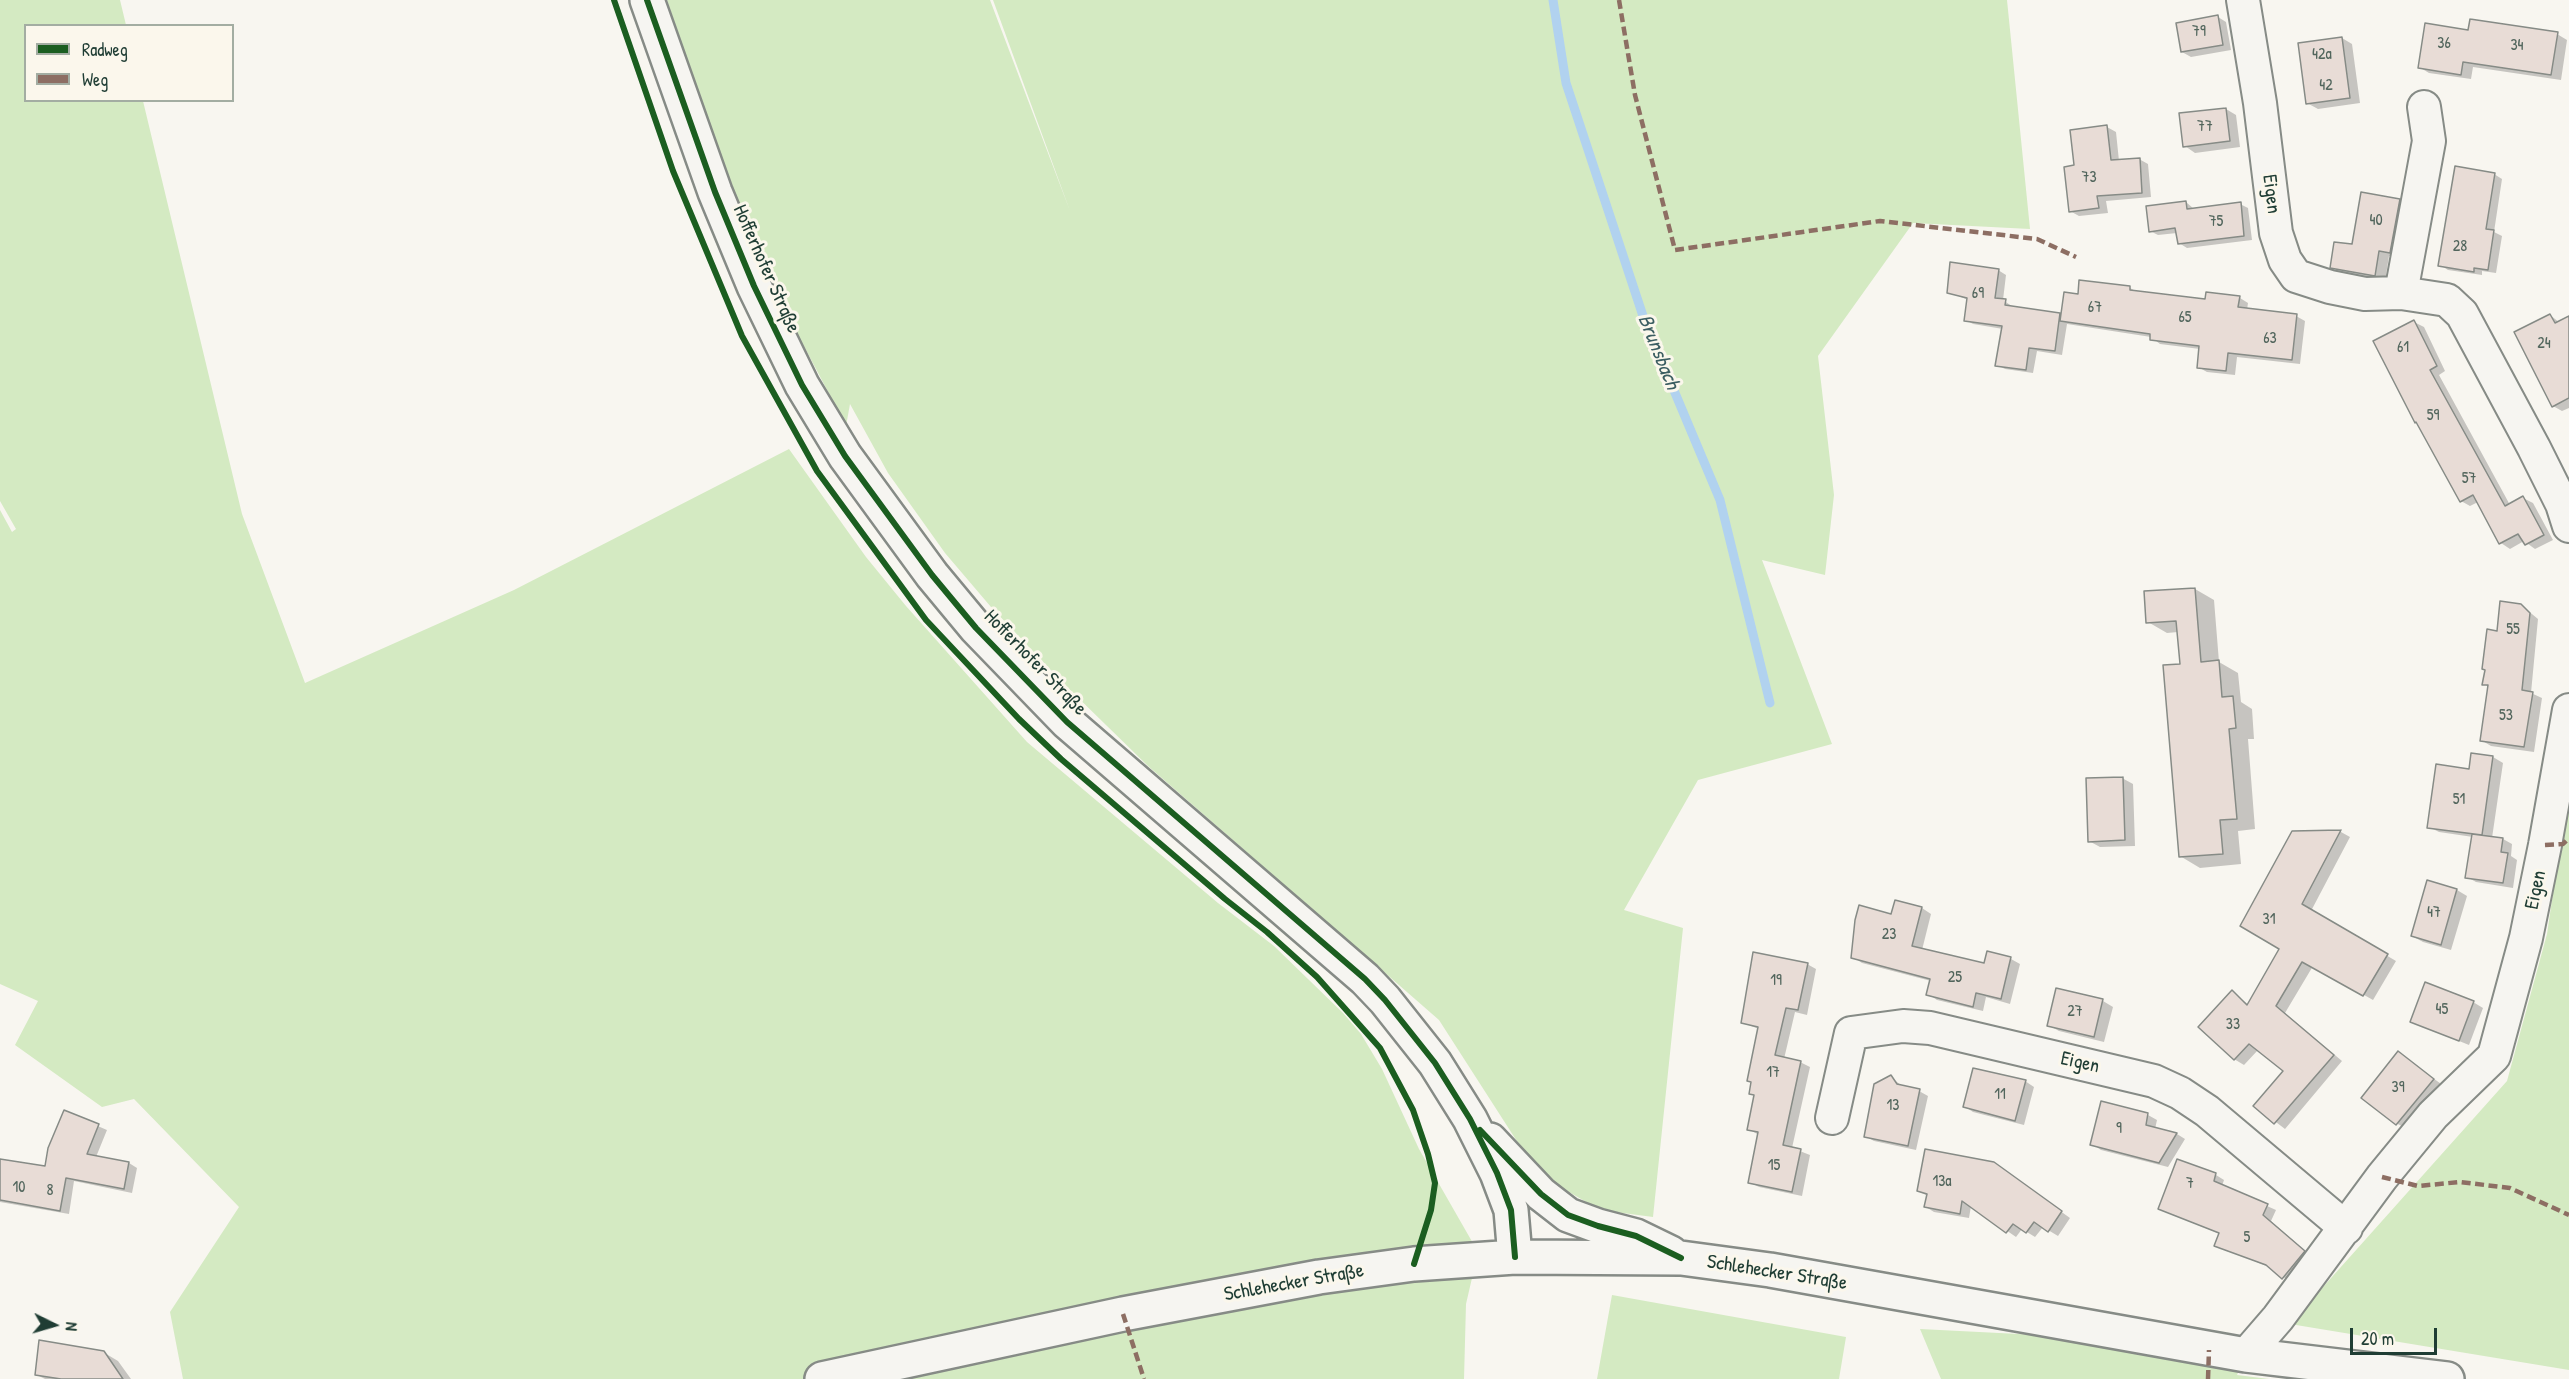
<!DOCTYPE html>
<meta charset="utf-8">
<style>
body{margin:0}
#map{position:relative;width:2569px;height:1379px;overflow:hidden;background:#f8f6f0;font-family:"Patrick Hand",sans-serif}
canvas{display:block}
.legend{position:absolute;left:24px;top:24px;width:210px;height:78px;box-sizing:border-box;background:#fbf7ec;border:2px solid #a3ada2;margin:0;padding:8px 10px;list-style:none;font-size:18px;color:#1f3d34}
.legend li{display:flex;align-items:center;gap:12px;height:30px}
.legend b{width:30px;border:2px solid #a3ada2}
.north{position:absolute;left:24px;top:1295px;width:60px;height:60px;-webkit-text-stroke:4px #fbf7ec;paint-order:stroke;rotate:95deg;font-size:16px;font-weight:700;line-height:24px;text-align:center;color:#1f3d34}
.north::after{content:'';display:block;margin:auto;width:21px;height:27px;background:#1f3d34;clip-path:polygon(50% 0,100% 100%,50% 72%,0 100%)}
.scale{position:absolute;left:2350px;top:1328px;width:87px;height:27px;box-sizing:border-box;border:3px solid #1f3d34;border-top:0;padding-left:8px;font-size:18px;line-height:21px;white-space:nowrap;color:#1f3d34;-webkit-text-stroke:4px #fbf7ec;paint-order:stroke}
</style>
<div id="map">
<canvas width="2569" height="1379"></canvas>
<ul class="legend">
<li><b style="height:8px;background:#1b5e20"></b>Radweg</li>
<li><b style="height:8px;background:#8d6e63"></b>Weg</li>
</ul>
<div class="north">N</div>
<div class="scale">20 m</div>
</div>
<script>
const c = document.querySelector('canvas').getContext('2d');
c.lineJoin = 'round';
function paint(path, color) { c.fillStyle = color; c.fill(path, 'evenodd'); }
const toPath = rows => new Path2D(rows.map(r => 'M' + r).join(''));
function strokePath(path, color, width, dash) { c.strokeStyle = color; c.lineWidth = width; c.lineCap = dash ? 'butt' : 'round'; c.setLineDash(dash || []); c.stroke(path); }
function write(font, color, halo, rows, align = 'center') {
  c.font = font + ' "Patrick Hand",sans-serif'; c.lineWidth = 6; c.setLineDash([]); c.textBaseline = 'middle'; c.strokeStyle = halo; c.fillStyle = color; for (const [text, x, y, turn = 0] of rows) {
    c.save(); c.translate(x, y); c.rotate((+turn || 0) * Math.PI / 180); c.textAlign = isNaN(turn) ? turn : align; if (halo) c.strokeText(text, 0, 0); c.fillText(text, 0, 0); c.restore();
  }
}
paint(toPath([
 [0,0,120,0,126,25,26,26,26,100,143,101,242,514,305,683,514,590,789,449,866,557,906,606,1027,742,1218,903,1274,946,1343,1013,1361,1034,1382,1069,1419,1149,1478,1252,1466,1304,1464,1379,183,1379,170,1312,239,1207,134,1099,102,1107,15,1045,38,1001,0,984,0,510,12,532,16,529,0,501],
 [667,0,990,0,1070,211,993,0,2007,0,2030,229,1913,223,1818,356,1834,495,1825,575,1762,560,1832,744,1698,780,1624,910,1683,928,1653,1217,1600,1210,1538,1174,1439,1020,1148,766,1064,684,991,607,945,553,888,473,850,404,846,426,744,232],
 [2569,784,2569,1370,2290,1324,2507,1081,2547,934],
 [1612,1295,1846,1337,1839,1379,1597,1379],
 [1920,1329,2157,1341,2246,1355,2237,1375,2269,1379,1941,1379]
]), '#d4eac2');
paint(toPath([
 [2218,17,2226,22,2231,50,2191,57,2182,52],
 [2469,31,2557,34,2567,40,2561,80,2473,67,2471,79,2429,73,2419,67],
 [2342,38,2352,44,2360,103,2318,109,2307,103],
 [2226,109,2236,115,2240,147,2195,153,2185,146],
 [2107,127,2116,132,2119,161,2139,159,2148,164,2151,197,2106,201,2108,213,2079,216,2070,211],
 [2494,174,2502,179,2494,232,2502,236,2496,273,2482,271,2482,275,2448,270,2440,265],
 [2399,200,2409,206,2401,258,2389,256,2385,281,2342,273,2332,267],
 [2186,202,2194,209,2240,204,2248,208,2252,240,2187,248,2179,243,2177,233,2158,235,2150,231],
 [1998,270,2006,275,2003,300,2013,307,2062,316,2079,296,2130,288,2137,292,2206,301,2240,298,2248,303,2247,310,2296,316,2305,321,2300,364,2237,357,2235,375,2207,372,2198,367,2200,349,2160,344,2151,337,2067,324,2062,355,2037,351,2033,373,2005,369,1997,365,2003,329,1973,324,1966,320,1968,300,1949,292],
 [2550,315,2560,323,2569,318,2569,408,2562,411,2553,406],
 [2414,322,2424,327,2445,371,2439,375,2510,505,2523,498,2533,503,2553,540,2535,549,2524,541,2510,549,2501,543,2478,502,2470,506,2461,501,2419,424,2416,422,2375,342],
 [2195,589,2214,600,2219,662,2238,673,2241,702,2252,709,2254,739,2248,739,2255,829,2238,831,2241,864,2200,868,2180,856,2181,665,2178,632,2167,633,2148,622],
 [2521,605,2538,619,2531,693,2542,698,2534,752,2491,746,2481,740,2489,687,2484,684,2498,632],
 [2493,757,2503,763,2492,838,2503,839,2512,844,2511,856,2517,860,2513,888,2476,882,2467,877,2473,837,2439,832,2429,827,2470,770],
 [2122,778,2133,784,2135,846,2100,847,2089,841],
 [2341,832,2350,837,2311,911,2396,961,2373,1000,2313,966,2285,1013,2342,1061,2285,1129,2255,1106,2285,1071,2258,1050,2244,1065,2234,1059,2232,992,2249,1005,2281,948,2293,833],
 [2457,890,2467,896,2451,950,2423,942,2412,936],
 [1922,908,1931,914,1922,950,1985,965,1988,953,2011,959,2020,964,2010,1004,1986,997,1983,1011,1937,1000,1928,994,1931,981,1862,963,1853,957,1892,916],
 [1807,964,1816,969,1807,1015,1795,1012,1784,1059,1800,1062,1810,1067,1792,1148,1810,1155,1802,1196,1759,1187,1749,1182,1759,1135,1748,1129,1755,1096,1750,1093,1759,1029,1743,1023],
 [2057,989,2103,1001,2113,1007,2104,1042,2059,1031,2048,1025],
 [2473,1002,2483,1008,2469,1045,2412,1022],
 [2398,1053,2444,1086,2407,1129,2396,1123],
 [1891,1077,1903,1087,1919,1091,1928,1096,1916,1150,1874,1141,1865,1136],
 [2025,1081,2034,1087,2024,1125,1973,1112,1964,1106],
 [2102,1103,2148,1115,2157,1120,2155,1129,2177,1134,2185,1139,2168,1167,2101,1150,2092,1144],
 [65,1112,107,1130,96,1157,129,1163,137,1168,132,1193,74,1181,69,1214,0,1202,0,1160,46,1168],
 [2178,1161,2216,1175,2224,1180,2222,1186,2276,1210,2271,1221,2312,1257,2292,1283,2271,1268,2216,1245,2220,1234,2160,1209],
 [2003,1170,2070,1218,2058,1236,2043,1227,2035,1237,2022,1229,2016,1237,1971,1206,1969,1218,1934,1212,1926,1207,1928,1196,1918,1191],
 [103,1352,118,1361,131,1379,45,1379,37,1375]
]), '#0003');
strokePath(toPath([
 [1553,0,1566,83,1644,319,1720,500,1770,703]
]), '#b1d2ef', 9);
const building = toPath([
 [2218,15,2223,45,2181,52,2176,23,2218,15],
 [2470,19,2558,32,2551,75,2463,62,2461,75,2418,68,2425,23,2468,30,2470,19],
 [2342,37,2350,98,2306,104,2298,43,2342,37],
 [2226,108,2230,141,2183,147,2179,113,2226,108],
 [2107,125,2111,160,2140,158,2142,193,2097,196,2099,208,2069,212,2064,167,2074,165,2070,130,2107,125],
 [2455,166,2495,173,2486,229,2494,230,2488,270,2474,268,2474,272,2438,266,2455,166],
 [2361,192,2400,199,2390,253,2379,251,2375,276,2330,268,2334,242,2352,244,2361,192],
 [2186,201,2187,209,2241,202,2244,236,2178,244,2175,228,2149,232,2146,206,2186,201],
 [1950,262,1999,269,1995,298,2006,299,2005,305,2060,313,2055,351,2029,348,2026,370,1995,366,2002,326,1964,321,1967,298,1947,293,1950,262],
 [2079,280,2130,286,2130,290,2205,299,2206,292,2240,296,2238,307,2297,314,2292,360,2228,353,2226,371,2197,368,2199,346,2150,340,2150,334,2060,321,2064,292,2078,294,2079,280],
 [2550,314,2555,323,2569,316,2569,398,2552,407,2514,332,2550,314],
 [2414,320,2437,366,2430,370,2505,506,2523,496,2544,535,2525,545,2518,534,2499,544,2473,495,2460,502,2416,422,2415,423,2373,341,2414,320],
 [2195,588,2201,662,2219,660,2222,697,2233,696,2236,728,2229,729,2237,819,2220,820,2223,854,2179,857,2163,665,2180,664,2176,621,2146,623,2144,591,2195,588],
 [2500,601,2521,604,2530,613,2522,690,2533,692,2524,747,2480,741,2488,685,2482,685,2485,670,2482,669,2487,629,2497,631,2500,601],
 [2471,753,2493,756,2482,835,2427,828,2436,764,2469,769,2471,753],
 [2123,777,2125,840,2088,842,2086,778,2123,777],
 [2341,830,2302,904,2388,954,2363,996,2302,962,2276,1006,2334,1055,2274,1124,2253,1106,2283,1071,2249,1044,2234,1060,2198,1027,2232,990,2247,1005,2279,949,2240,926,2292,831,2341,830],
 [2472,834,2503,838,2501,852,2508,853,2503,883,2465,878,2472,834],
 [2427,880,2457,889,2441,945,2411,936,2427,880],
 [1895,900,1922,907,1912,946,1984,963,1987,951,2011,957,2001,999,1976,993,1973,1007,1926,995,1930,979,1851,958,1855,920,1859,905,1891,914,1895,900],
 [1753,952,1808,963,1798,1010,1786,1008,1775,1055,1801,1061,1783,1145,1801,1149,1792,1192,1748,1183,1758,1132,1747,1130,1754,1095,1749,1094,1751,1082,1747,1081,1758,1027,1741,1023,1753,952],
 [2425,982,2474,1001,2459,1041,2410,1022,2425,982],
 [2056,988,2103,999,2094,1037,2047,1026,2056,988],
 [2398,1051,2434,1079,2396,1125,2361,1098,2398,1051],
 [1973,1068,2026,1080,2015,1121,1963,1107,1973,1068],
 [1891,1075,1897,1084,1920,1089,1908,1146,1864,1137,1874,1084,1891,1075],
 [2101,1101,2148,1113,2146,1125,2177,1133,2159,1163,2090,1145,2101,1101],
 [64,1110,99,1124,87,1154,129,1162,124,1189,66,1178,60,1211,0,1200,0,1159,45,1166,48,1148,64,1110],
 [1925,1149,1994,1162,2062,1211,2048,1232,2034,1222,2026,1233,2013,1224,2006,1233,1962,1201,1960,1214,1924,1207,1927,1194,1917,1191,1925,1149],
 [2177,1159,2216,1173,2214,1181,2268,1204,2263,1215,2305,1251,2282,1279,2266,1265,2214,1246,2219,1233,2158,1209,2177,1159],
 [39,1340,104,1351,123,1379,61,1379,35,1375,39,1340]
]);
paint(building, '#e8dcd6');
strokePath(building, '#868b86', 1.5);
const street = toPath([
 [2243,0,2260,103,2276,233,2285,260,2296,276,2330,287,2365,294,2401,293,2447,300,2462,314,2534,448,2562,504,2569,526],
 [2401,293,2429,141,2424,107],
 [1832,1118,1851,1033,1903,1026,1930,1028,2154,1081,2180,1093,2207,1111,2346,1228],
 [2246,1355,2278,1318,2382,1177,2433,1115,2494,1056,2526,938,2545,845,2569,710]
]);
const secondary = toPath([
 [647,0,715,192,754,286,802,385,845,456,932,575,976,628,1067,722,1365,979,1385,1000,1435,1063,1470,1119,1497,1173,1511,1210,1515,1257],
 [1490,1140,1541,1194,1568,1215,1598,1226,1636,1236,1671,1253],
 [822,1379,1123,1314,1319,1277,1414,1264,1515,1257,1681,1258,1770,1270,2246,1355,2447,1379]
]);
strokePath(street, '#868b86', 36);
strokePath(secondary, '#868b86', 38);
strokePath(street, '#f6f5f1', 32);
strokePath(secondary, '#f6f5f1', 33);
strokePath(toPath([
 [1619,0,1635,95,1675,250,1880,221,2037,239,2076,257],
 [2545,845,2563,844,2569,838],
 [2382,1177,2418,1186,2460,1182,2510,1188,2569,1215],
 [1123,1314,1144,1379],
 [2208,1379,2209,1350]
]), '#8d6e63', 4.5, [9, 4.5]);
strokePath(toPath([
 [614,0,673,171,742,336,817,471,926,620,1019,719,1061,759,1225,899,1267,932,1317,977,1380,1048,1413,1110,1428,1154,1435,1183,1431,1210,1414,1264],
 [647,0,715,192,754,286,802,385,845,456,932,575,976,628,1067,722,1365,979,1385,1000,1435,1063,1470,1119,1497,1173,1511,1210,1515,1257],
 [1480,1130,1541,1194,1568,1215,1598,1226,1636,1236,1681,1258]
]), '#1b5e20', 6);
write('16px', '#51655c', null, [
 ["79",2199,32],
 ["36",2444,44],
 ["34",2517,46],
 ["42a",2322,55],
 ["42",2326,86],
 ["77",2205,127],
 ["73",2089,178],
 ["40",2376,221],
 ["75",2216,222],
 ["28",2460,247],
 ["69",1978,294],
 ["67",2095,308],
 ["65",2185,318],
 ["63",2270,339],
 ["24",2544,344],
 ["61",2403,348],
 ["59",2433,416],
 ["57",2469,479],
 ["55",2513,630],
 ["53",2506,716],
 ["51",2459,800],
 ["47",2434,913],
 ["31",2269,920],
 ["23",1889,935],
 ["25",1955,978],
 ["19",1776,981],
 ["45",2442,1010],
 ["27",2075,1012],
 ["33",2233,1025],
 ["17",1773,1073],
 ["39",2398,1088],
 ["11",2000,1095],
 ["13",1893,1106],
 ["9",2119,1129],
 ["15",1774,1166],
 ["13a",1942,1182],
 ["7",2190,1184],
 ["10",19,1188],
 ["8",50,1191],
 ["5",2247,1238]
]);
write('20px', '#1f3d34', '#fbf7ec', [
 ["Eigen",2271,194,83],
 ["Hofferhofer Straße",766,269,66],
 ["Hofferhofer Straße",1035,663,46],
 ["Eigen",2536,890,-78],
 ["Eigen",2080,1063,13],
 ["Schlehecker Straße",1777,1273,9],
 ["Schlehecker Straße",1294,1283,-10]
]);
write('italic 21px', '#3c5e62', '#fbf7ec', [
 ["Brunsbach",1658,352,68]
]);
</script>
